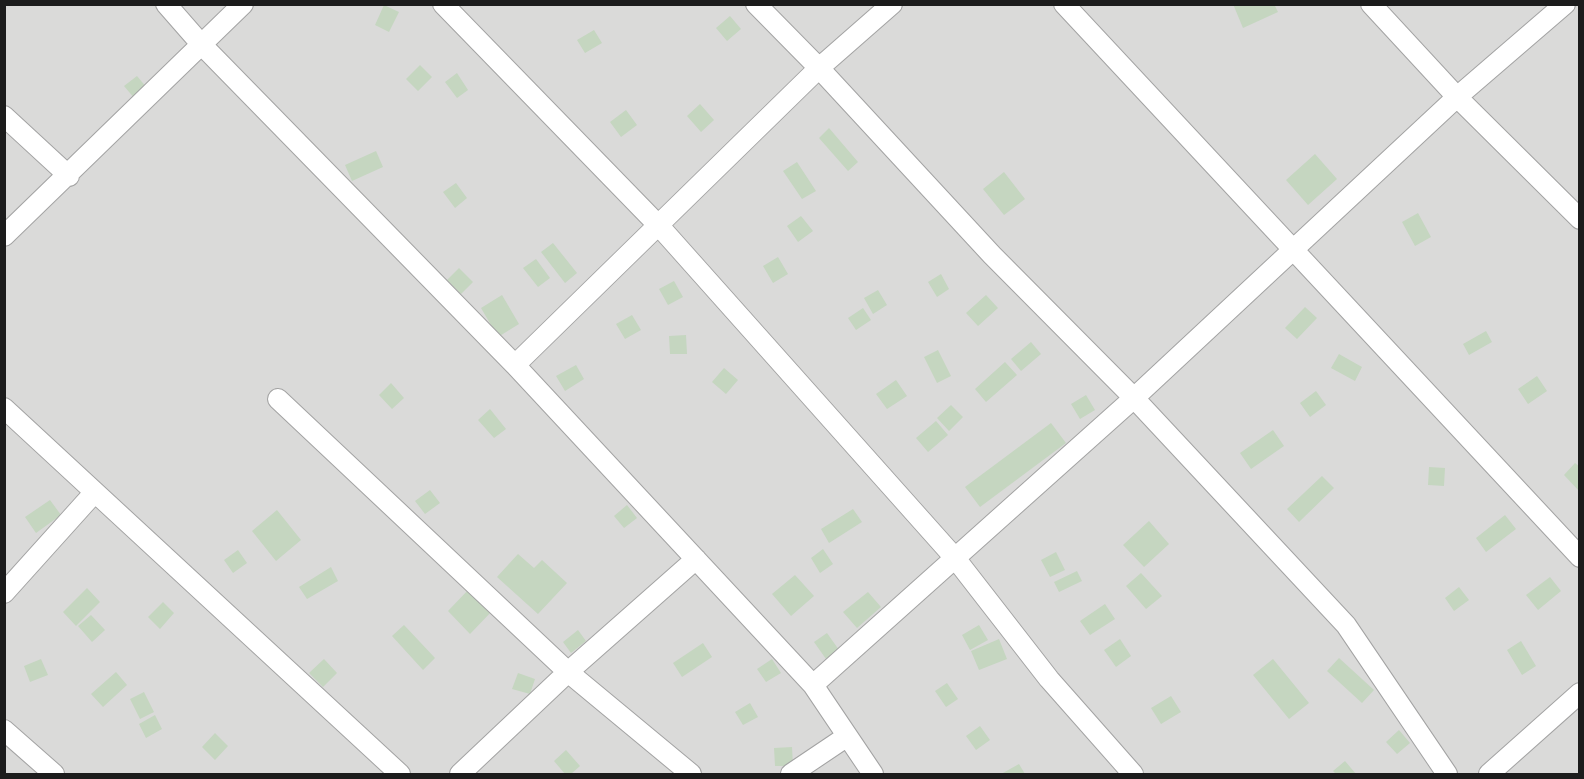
<!DOCTYPE html>
<style>
body{margin:0}
#map{position:relative;width:1584px;height:779px;overflow:hidden;background:#e0efe0;font-family:"Source Sans 3",sans-serif}
canvas{display:block}
.frame{position:absolute;inset:0;border:6px solid #1c1c1c;pointer-events:none}
</style>
<div id="map">
<canvas width="1584" height="779"></canvas>
<div class="frame"></div>
</div>
<script>
const c = document.querySelector('canvas').getContext('2d');
c.lineJoin = 'round';
function paint(path, color) { c.fillStyle = color; c.fill(path, 'evenodd'); }
const toPath = rows => new Path2D(rows.map(r => 'M' + r).join(''));
function strokePath(path, color, width, dash) { c.strokeStyle = color; c.lineWidth = width; c.lineCap = dash ? 'butt' : 'round'; c.setLineDash(dash || []); c.stroke(path); }
paint(toPath([
 [5,5,1579,5,1579,774,5,774]
]), '#dadad9');
paint(toPath([
 [1233,4,1274,4,1278,12,1243,28],
 [384,5,399,12,389,32,375,25],
 [730,16,741,29,727,41,716,28],
 [594,30,602,43,585,53,577,40],
 [420,65,432,77,418,91,406,79],
 [457,73,468,90,457,98,445,82],
 [137,76,147,88,135,99,124,86],
 [700,104,714,120,701,132,687,116],
 [626,110,637,125,621,137,610,122],
 [829,128,858,162,848,171,819,138],
 [376,151,383,167,352,181,345,165],
 [1315,154,1337,179,1308,205,1286,180],
 [797,162,816,191,802,199,783,171],
 [1004,172,1025,199,1004,215,983,189],
 [456,183,467,198,455,208,443,192],
 [1418,213,1431,237,1415,246,1402,222],
 [801,216,813,231,798,242,787,226],
 [553,243,577,273,565,283,541,252],
 [778,257,788,274,773,283,763,266],
 [536,259,550,278,538,287,523,268],
 [459,268,473,282,461,294,447,280],
 [941,274,949,289,937,297,928,282],
 [674,281,683,297,668,305,659,289],
 [878,290,887,305,873,314,864,298],
 [502,295,519,324,498,337,481,308],
 [986,295,998,308,978,326,966,313],
 [1305,307,1317,318,1297,339,1285,328],
 [863,308,871,320,856,330,848,318],
 [632,315,641,330,625,339,616,324],
 [1486,331,1492,342,1469,355,1463,344],
 [686,335,687,354,670,354,669,336],
 [1031,342,1041,354,1021,371,1011,359],
 [938,350,951,376,937,383,924,357],
 [1339,354,1362,367,1355,381,1331,368],
 [1005,362,1017,375,986,402,975,389],
 [576,365,584,379,565,391,556,376],
 [724,368,738,380,726,394,712,382],
 [1537,376,1547,391,1528,404,1518,389],
 [896,380,907,396,887,409,876,394],
 [391,383,404,398,392,409,379,395],
 [1316,391,1326,405,1310,417,1300,403],
 [1086,395,1095,410,1080,419,1071,404],
 [951,405,963,417,949,431,937,418],
 [490,409,506,429,494,438,478,420],
 [936,421,948,435,928,452,916,438],
 [1051,423,1066,443,980,507,965,487],
 [1273,430,1284,446,1251,469,1240,453],
 [1575,463,1580,467,1580,492,1564,475],
 [1429,467,1445,468,1444,486,1428,485],
 [1322,476,1334,488,1299,522,1287,509],
 [430,490,440,503,425,514,415,501],
 [50,500,61,515,36,533,25,517],
 [627,505,637,518,624,528,614,516],
 [853,509,862,522,829,543,821,529],
 [277,510,301,540,276,561,252,531],
 [1505,515,1516,529,1486,552,1476,538],
 [1149,521,1169,544,1144,567,1123,545],
 [823,549,833,564,820,573,811,558],
 [238,550,247,563,233,573,224,560],
 [1056,552,1065,570,1050,577,1041,560],
 [518,554,534,568,542,560,567,583,538,614,497,577],
 [331,567,338,581,307,599,299,587],
 [1077,571,1082,581,1059,592,1054,582],
 [1141,573,1162,596,1146,609,1126,586],
 [795,575,814,596,791,616,772,594],
 [1550,577,1561,591,1538,610,1526,595],
 [1459,587,1469,600,1454,611,1445,598],
 [87,588,100,602,76,626,63,612],
 [470,588,493,610,470,634,448,611],
 [868,592,881,607,857,628,843,612],
 [163,602,174,613,160,629,148,617],
 [1105,604,1115,619,1090,635,1080,621],
 [91,615,105,630,92,642,78,626],
 [404,625,435,658,423,670,392,636],
 [979,625,988,640,970,650,962,635],
 [578,630,586,641,571,653,563,642],
 [827,633,839,650,826,659,814,642],
 [999,639,1007,659,979,670,971,651],
 [1120,639,1131,656,1116,667,1104,650],
 [1521,641,1536,666,1522,675,1507,650],
 [703,643,712,657,682,677,673,663],
 [1339,658,1374,690,1362,703,1327,671],
 [41,659,48,675,30,682,24,666],
 [324,659,337,673,323,687,309,673],
 [772,659,781,673,766,682,757,669],
 [1273,659,1309,703,1289,719,1253,675],
 [116,672,127,685,103,707,91,694],
 [518,673,535,679,530,694,512,689],
 [947,683,958,699,946,707,935,691],
 [144,692,154,712,140,719,130,699],
 [1171,696,1181,712,1161,724,1151,708],
 [750,703,758,717,743,725,735,712],
 [155,715,162,729,146,738,139,724],
 [980,726,990,740,976,750,966,736],
 [1399,730,1410,743,1397,754,1386,742],
 [215,733,228,746,215,760,202,747],
 [792,747,793,766,775,766,774,748],
 [566,750,580,766,571,774,565,774,554,761],
 [1345,761,1356,774,1336,774,1333,771],
 [1019,764,1025,774,1001,774]
]), '#c5d6c0');
const street = toPath([
 [166,4,201,44,515,365,813,685,873,774],
 [443,4,660,227,955,558,1049,679,1133,774],
 [756,4,819,68,992,255,1134,398,1346,625,1447,774],
 [1064,4,1580,557],
 [1371,4,1457,97,1580,219],
 [4,116,69,176],
 [4,236,243,4],
 [515,365,819,68,892,4],
 [278,399,568,672,691,774],
 [4,408,400,774],
 [4,593,94,493],
 [813,685,1134,398,1457,97,1565,4],
 [4,730,54,774],
 [460,774,568,672,696,559],
 [791,774,846,737],
 [1489,774,1580,693]
]);
strokePath(street, '#a3a3a3', 22);
strokePath(street, '#fff', 20);
</script>
